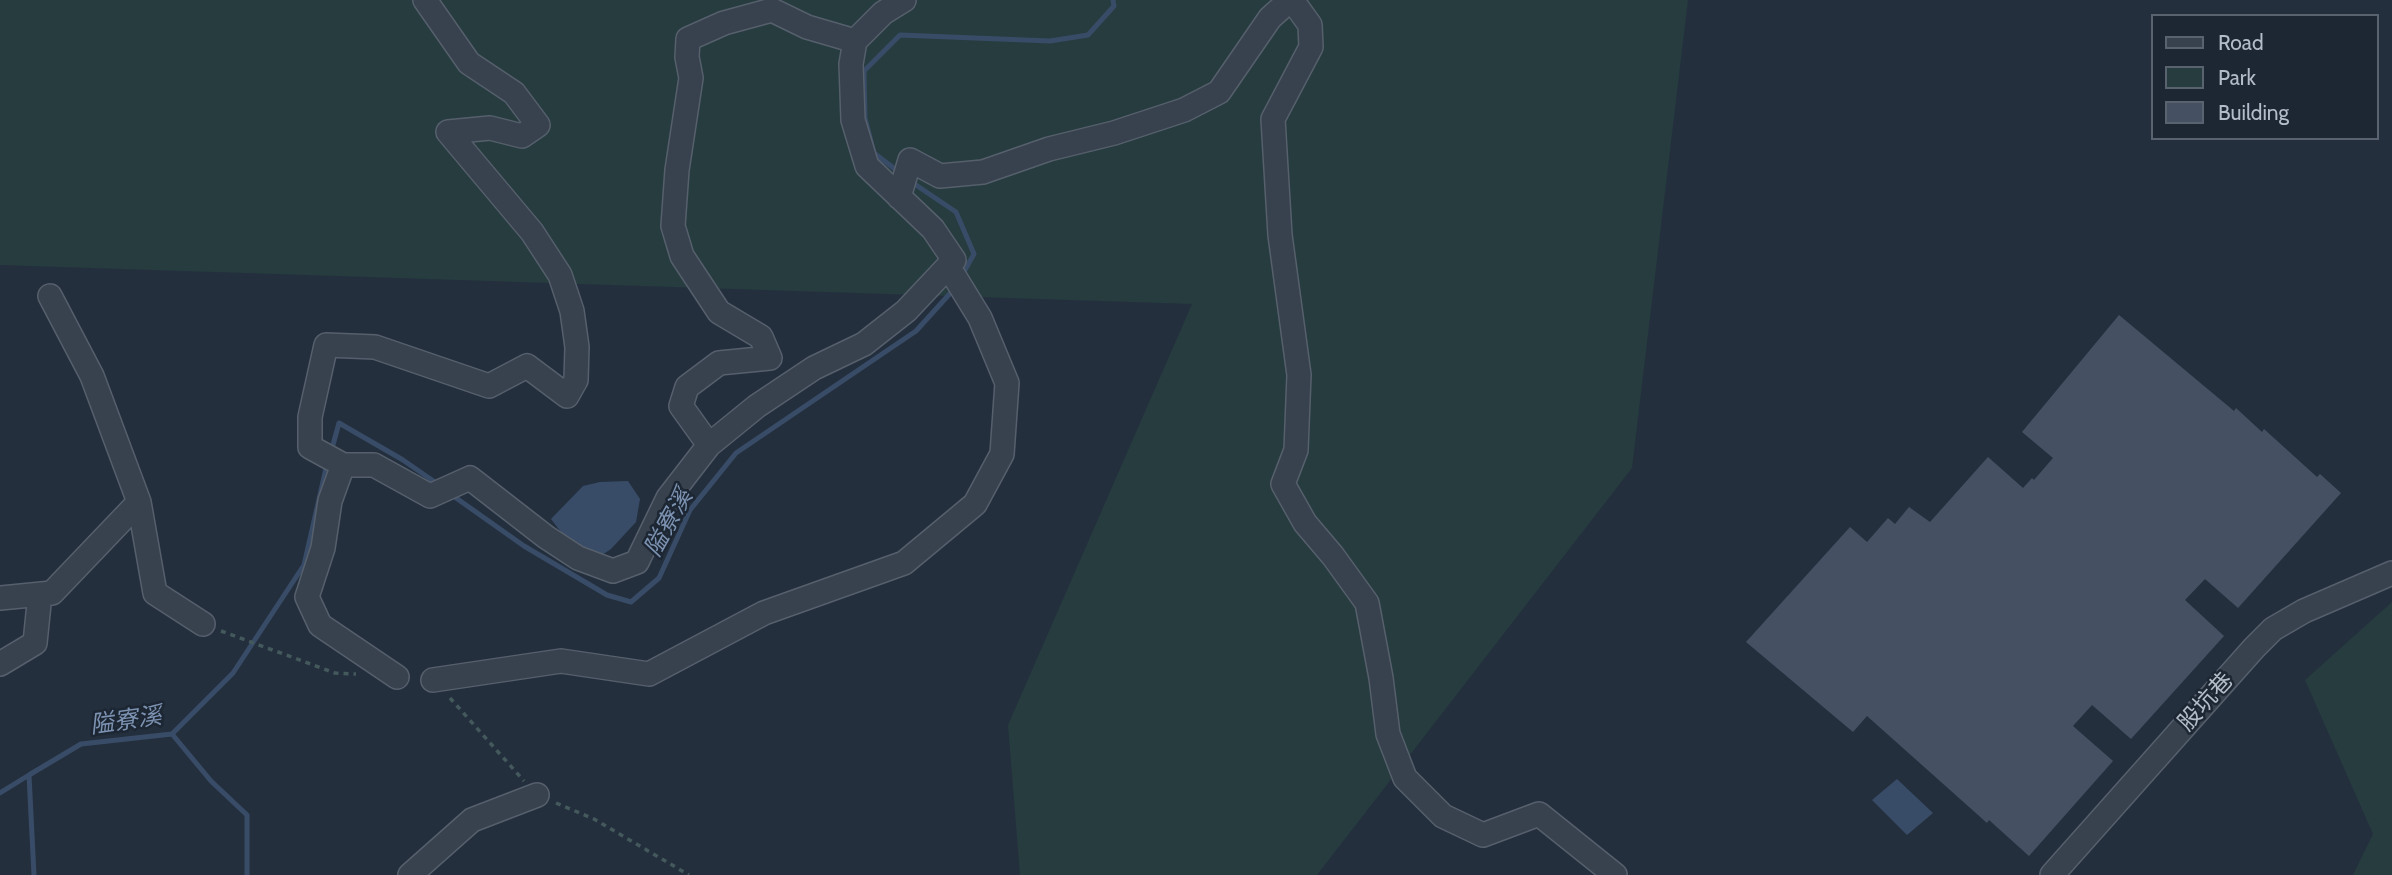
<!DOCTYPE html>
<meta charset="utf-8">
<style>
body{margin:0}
#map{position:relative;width:2392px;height:875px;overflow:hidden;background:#242f3e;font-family:Cabin,sans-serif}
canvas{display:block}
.legend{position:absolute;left:2151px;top:14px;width:228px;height:126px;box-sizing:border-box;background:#1d2633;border:2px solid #59626f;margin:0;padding:9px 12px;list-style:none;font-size:21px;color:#b4bcc9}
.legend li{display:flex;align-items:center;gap:14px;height:35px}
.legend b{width:35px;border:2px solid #59626f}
</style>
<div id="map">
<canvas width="2392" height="875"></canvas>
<ul class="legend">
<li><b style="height:9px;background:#38414e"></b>Road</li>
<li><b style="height:19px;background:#263c3f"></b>Park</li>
<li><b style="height:19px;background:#455162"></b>Building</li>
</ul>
</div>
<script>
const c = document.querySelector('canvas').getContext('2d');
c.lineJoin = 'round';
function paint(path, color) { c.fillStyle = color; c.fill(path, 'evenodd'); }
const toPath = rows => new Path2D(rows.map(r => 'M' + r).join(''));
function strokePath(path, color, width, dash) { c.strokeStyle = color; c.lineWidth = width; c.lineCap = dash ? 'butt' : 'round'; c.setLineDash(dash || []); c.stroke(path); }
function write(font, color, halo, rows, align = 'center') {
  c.font = font + ' Cabin,"Noto Sans TC",sans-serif'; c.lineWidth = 5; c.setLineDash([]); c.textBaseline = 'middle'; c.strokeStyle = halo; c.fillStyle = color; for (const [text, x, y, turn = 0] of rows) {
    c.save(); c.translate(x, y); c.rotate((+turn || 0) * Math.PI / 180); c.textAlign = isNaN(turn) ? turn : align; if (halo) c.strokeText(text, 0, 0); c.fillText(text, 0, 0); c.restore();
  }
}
paint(toPath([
 [0,0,1688,0,1632,468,1317,875,1020,875,1008,725,1192,304,0,265],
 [2392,602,2392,875,2353,875,2373,834,2305,680]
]), '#263c3f');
paint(toPath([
 [628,481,640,499,636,522,611,549,599,557,579,549,561,532,551,519,583,486,600,482],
 [1897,779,1933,813,1907,835,1872,800]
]), '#394c67');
strokePath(toPath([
 [900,173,874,153,865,118,864,71,900,35,1050,41,1088,35,1114,6,1113,0],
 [910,181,956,212,974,254,961,277],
 [331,452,339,423,403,460,439,485],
 [449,493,524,546,607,595,631,602,659,578,690,510,736,453,916,331,955,288],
 [172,734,211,781,247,815,247,875],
 [0,793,29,775],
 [34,875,29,775,81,744,172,734,233,673,304,565,327,464]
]), '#394c67', 5);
paint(toPath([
 [2119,315,2234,411,2236,408,2262,432,2264,429,2317,477,2320,474,2341,493,2238,608,2205,579,2185,600,2224,636,2131,739,2092,705,2073,726,2113,761,2029,856,1989,820,1987,823,1867,716,1853,732,1746,642,1850,527,1867,542,1888,518,1895,524,1909,507,1930,522,1988,457,2023,488,2032,478,2034,480,2053,458,2022,432]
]), '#455162');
const minor = toPath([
 [1292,0,1310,25,1311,47,1273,119,1280,235,1299,375,1296,450,1283,484,1305,523,1333,556,1367,603,1381,678,1388,734,1405,778,1443,816,1483,835,1539,814,1615,875],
 [899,197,910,160,940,176,983,172,1049,149,1114,133,1184,110,1219,92,1270,18,1290,0],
 [50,296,92,376,139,502],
 [709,445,681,406,687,387,719,363,770,358,761,337,719,312,682,256,673,226,677,170,691,78,687,57,688,39,724,23,772,10,807,27,855,41],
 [343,465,310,447,310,417,326,345,375,347,489,386,527,366,567,396,576,380,577,347,572,311,560,275,532,232,448,132,490,128,522,136,538,125,514,93,469,63,425,0],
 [0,598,52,593,139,502,155,593,203,624],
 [0,664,35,643,40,594],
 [397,677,320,625,307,597,323,548,330,501,343,465,374,465,430,496,470,478,546,537,578,558,613,571,637,562,668,498,709,445,757,406,814,368,864,344,906,311,954,260,933,229,867,166,853,120,851,64,855,41,883,13,904,0],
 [433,680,561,661,649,674,764,613,904,563,975,504,1002,454,1007,383,980,318,948,266],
 [410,875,472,820,537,795],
 [2052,875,2254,648,2273,629,2304,611,2392,573]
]);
strokePath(minor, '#565f6c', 26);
strokePath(toPath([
 [221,631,335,673,356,674],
 [450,698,524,781],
 [556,803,594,819,689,875]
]), '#44595c', 3.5, [5, 5]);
strokePath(minor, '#38414e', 23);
write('23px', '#b4bcc9', '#1d2633', [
 ["股坑巷",2206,702,-48]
]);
write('italic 24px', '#7c92b1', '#1d2633', [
 ["隘寮溪",669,523,-61],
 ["隘寮溪",126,721,-8]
]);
</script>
